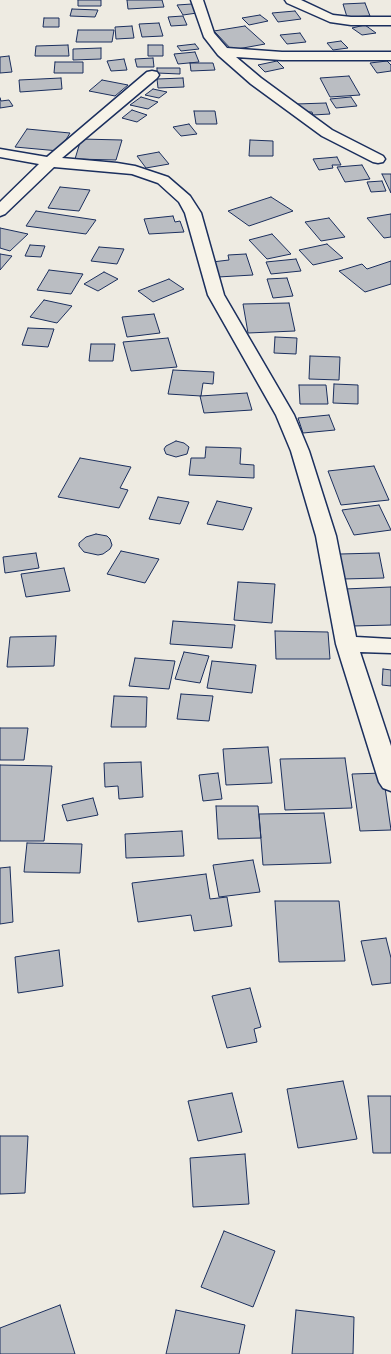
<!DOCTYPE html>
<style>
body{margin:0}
canvas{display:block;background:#eeebe2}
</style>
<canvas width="391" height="1354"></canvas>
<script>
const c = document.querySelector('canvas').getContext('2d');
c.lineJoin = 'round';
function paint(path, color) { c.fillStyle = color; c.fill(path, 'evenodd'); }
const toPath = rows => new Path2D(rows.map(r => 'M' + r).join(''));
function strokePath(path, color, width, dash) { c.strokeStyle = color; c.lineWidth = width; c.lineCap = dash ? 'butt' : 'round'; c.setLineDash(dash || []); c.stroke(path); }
const building = toPath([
 [78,0,101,0,101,6,78,6,78,0],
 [127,0,162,0,164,7,128,9,127,0],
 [365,3,370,16,347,17,343,4,365,3],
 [192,4,197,13,183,15,177,5,192,4],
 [72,9,98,10,95,17,70,16,72,9],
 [295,11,301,19,278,22,272,13,295,11],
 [260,15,268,21,249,25,242,18,260,15],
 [183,16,187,25,171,26,168,17,183,16],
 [44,18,59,18,59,27,43,27,44,18],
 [159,23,163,36,142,37,139,24,159,23],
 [365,25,376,33,362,35,352,28,365,25],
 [132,26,134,38,116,39,115,27,132,26],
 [245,26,265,44,232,50,214,31,245,26],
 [78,30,114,30,112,42,76,42,78,30],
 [300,33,306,42,287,44,280,35,300,33],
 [341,41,348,48,333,50,327,43,341,41],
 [195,44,199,49,181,51,177,46,195,44],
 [68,45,69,56,35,56,36,46,68,45],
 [148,45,163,45,163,56,148,56,148,45],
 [101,48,101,59,73,60,73,49,101,48],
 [195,52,199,62,178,64,174,54,195,52],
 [9,56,12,72,0,73,0,57,9,56],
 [153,58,154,67,137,67,135,59,153,58],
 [124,59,127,70,111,71,107,61,124,59],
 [277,61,284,68,265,72,258,65,277,61],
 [387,61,391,65,391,71,377,73,370,63,387,61],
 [55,62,83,62,83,73,54,73,55,62],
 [190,63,213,63,215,70,191,71,190,63],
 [157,68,180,68,180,74,157,73,157,68],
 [349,76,360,95,330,97,320,78,349,76],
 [61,78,62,89,20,92,19,80,61,78],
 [183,78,184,87,158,88,157,79,183,78],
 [102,80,128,85,115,96,89,91,102,80],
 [153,89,167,92,159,98,145,95,153,89],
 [141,97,158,102,148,109,130,105,141,97],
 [351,97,357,106,336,108,330,99,351,97],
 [0,98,1,101,9,100,13,106,0,108,0,98],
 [326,103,330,114,313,115,312,112,300,112,296,104,326,103],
 [132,110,147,115,137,122,122,118,132,110],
 [194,111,215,111,217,124,196,124,194,111],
 [189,124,197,134,181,136,173,127,189,124],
 [27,129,70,133,59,151,15,147,27,129],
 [81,139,122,140,116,160,75,159,81,139],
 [250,140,273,141,273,156,249,156,250,140],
 [159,152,169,164,146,168,137,156,159,152],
 [337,157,341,165,332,165,333,168,319,170,313,159,337,157],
 [362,165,370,179,345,182,337,167,362,165],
 [382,174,391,174,391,193,382,174],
 [382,181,386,191,371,192,367,182,382,181],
 [60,187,90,190,79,211,48,208,60,187],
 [271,197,293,211,249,226,228,211,271,197],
 [36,211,96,220,86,234,26,226,36,211],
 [391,214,391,237,384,238,367,218,391,214],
 [173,216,175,222,180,221,184,232,149,234,144,219,173,216],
 [329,218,345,237,321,241,305,222,329,218],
 [0,228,28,234,10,251,0,248,0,228],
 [272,234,291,254,267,259,249,240,272,234],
 [327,244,343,258,313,265,299,250,327,244],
 [30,245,45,246,41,257,25,256,30,245],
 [99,247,124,249,117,264,91,261,99,247],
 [0,254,12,256,0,270,0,254],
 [246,254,253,275,218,277,212,262,229,260,228,255,246,254],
 [296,259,301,271,271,274,266,262,296,259],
 [391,261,391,284,365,292,339,271,362,264,367,269,391,261],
 [49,270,83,274,71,294,37,290,49,270],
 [104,272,118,279,98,291,84,284,104,272],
 [287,278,293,296,273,298,267,279,287,278],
 [169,279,184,289,153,302,138,291,169,279],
 [44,300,72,306,57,323,30,317,44,300],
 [289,303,295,331,248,333,243,304,289,303],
 [154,314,160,333,127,337,122,317,154,314],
 [28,328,54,329,48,347,22,345,28,328],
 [275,337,297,338,296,354,274,353,275,337],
 [168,338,177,367,131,371,123,342,168,338],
 [91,344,115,344,113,361,89,361,91,344],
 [310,356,340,357,339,380,309,379,310,356],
 [173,370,214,372,213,384,203,383,201,396,168,394,173,370],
 [334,384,358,385,358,404,333,403,334,384],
 [299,385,326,385,328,404,300,404,299,385],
 [247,393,252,410,204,413,200,396,247,393],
 [329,415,335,430,303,433,298,418,329,415],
 [176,441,184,443,189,447,187,454,176,457,166,454,164,449,166,446,176,441],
 [206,447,241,448,240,464,254,465,254,478,189,475,191,458,205,458,206,447],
 [80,458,131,467,120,488,128,490,119,508,58,497,80,458],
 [374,466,389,500,341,505,328,471,374,466],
 [158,497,189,502,180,524,149,519,158,497],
 [217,501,252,508,243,530,207,524,217,501],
 [379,505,391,530,354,535,342,510,379,505],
 [96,534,107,536,110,539,112,545,110,549,103,554,98,555,84,552,79,546,79,543,86,537,96,534],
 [121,551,159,559,145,583,107,574,121,551],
 [36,553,39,568,5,573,3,557,36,553],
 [379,553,384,578,343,579,340,554,379,553],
 [64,568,70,591,26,597,21,574,64,568],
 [238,582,275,584,272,623,234,620,238,582],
 [391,587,391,625,353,626,345,589,391,587],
 [173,621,235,625,232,648,170,644,173,621],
 [275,631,328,632,330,659,276,659,275,631],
 [56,636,54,666,7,667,10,637,56,636],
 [184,652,209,656,200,683,175,679,184,652],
 [135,658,175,661,169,689,129,686,135,658],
 [212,661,256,665,252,693,207,688,212,661],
 [383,669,391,670,391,686,382,685,383,669],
 [181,694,213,696,209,721,177,719,181,694],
 [114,696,147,697,146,727,111,727,114,696],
 [0,728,28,728,24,760,0,760,0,728],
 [268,747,272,783,226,785,223,749,268,747],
 [345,758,352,808,285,810,280,759,345,758],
 [141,762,143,797,119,799,118,786,105,787,104,763,141,762],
 [0,765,52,766,44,841,0,841,0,765],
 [218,773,222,799,203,801,199,775,218,773],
 [383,773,391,830,360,831,352,774,383,773],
 [93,798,98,815,67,821,62,805,93,798],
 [216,806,258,806,261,838,218,839,216,806],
 [324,813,331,863,263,865,259,814,324,813],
 [182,831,184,856,126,858,125,834,182,831],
 [27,843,82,844,80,873,24,872,27,843],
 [253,860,260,892,219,897,213,865,253,860],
 [10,867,13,922,0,924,0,868,10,867],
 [206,874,210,899,227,897,232,926,194,931,191,915,138,922,132,883,206,874],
 [275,901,339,901,345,961,279,962,275,901],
 [386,938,391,958,391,983,372,985,361,941,386,938],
 [59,950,63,986,18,993,15,957,59,950],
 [250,988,261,1027,254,1029,257,1042,227,1048,212,996,250,988],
 [343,1081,357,1139,298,1148,287,1089,343,1081],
 [232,1093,242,1132,198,1141,188,1101,232,1093],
 [368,1096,391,1096,391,1153,373,1153,368,1096],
 [0,1136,28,1136,25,1193,0,1194,0,1136],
 [245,1154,249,1204,193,1207,190,1158,245,1154],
 [224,1231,275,1251,253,1307,201,1287,224,1231],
 [60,1305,75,1354,0,1354,0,1328,60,1305],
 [176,1310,245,1325,239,1354,166,1354,176,1310],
 [296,1310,354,1317,353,1354,292,1354,296,1310]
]);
paint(building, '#babdc2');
strokePath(building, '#1b2f5e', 1);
const minor = toPath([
 [191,0,203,0,214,33,227,48,282,52,391,52,391,60,282,60,236,57,261,78,332,130,383,156,385,159,383,162,378,163,373,162,322,136,251,84,218,55,204,37,191,0],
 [285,0,301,0,333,15,351,17,391,17,391,25,351,25,330,22,287,3,285,0],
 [152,71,157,72,159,75,157,78,62,158,117,163,135,166,168,177,190,196,201,213,224,295,294,415,309,451,336,536,356,637,391,639,391,653,360,652,391,746,391,791,383,788,379,782,336,644,316,536,291,451,276,415,208,295,185,213,179,202,158,183,132,174,54,167,5,214,0,216,0,202,39,164,0,157,0,149,47,157,147,72,152,71]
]);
strokePath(minor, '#1b2f5e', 3);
paint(minor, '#f7f3e8');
</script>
